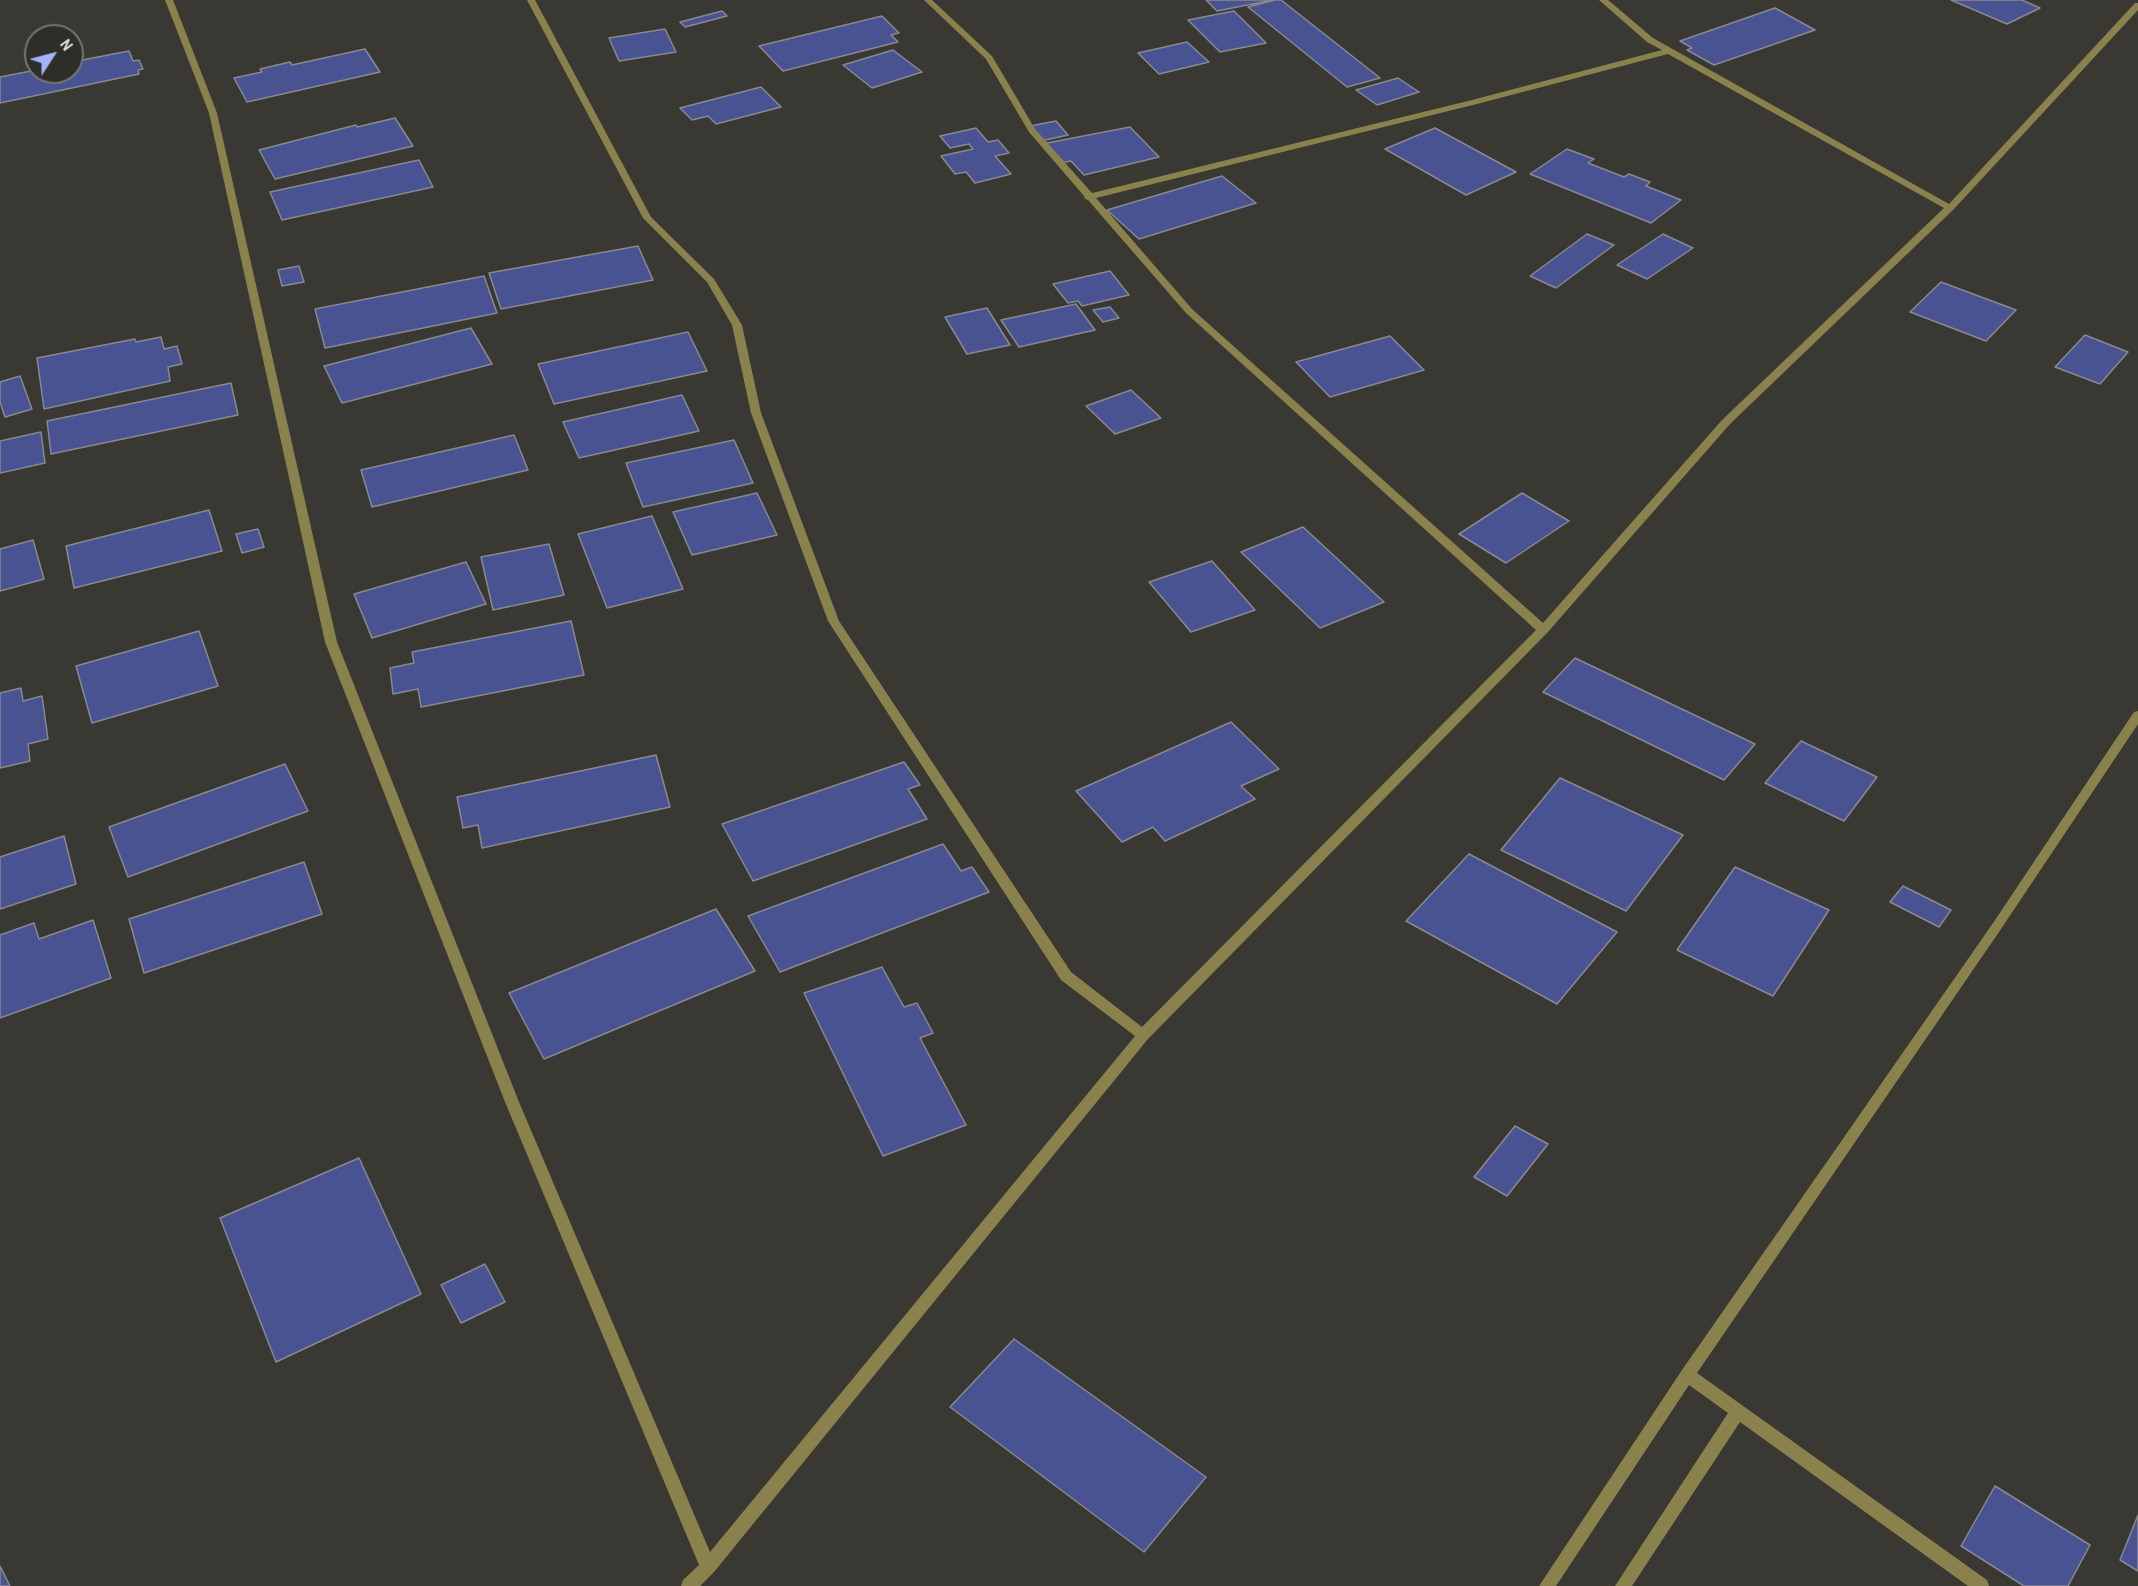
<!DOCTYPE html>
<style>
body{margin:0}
#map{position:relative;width:2138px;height:1586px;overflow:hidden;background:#393832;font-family:"Archivo Narrow",sans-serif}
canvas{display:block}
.north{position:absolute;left:24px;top:24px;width:60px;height:60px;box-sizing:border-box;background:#2e2e28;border:2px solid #767570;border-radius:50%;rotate:54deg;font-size:16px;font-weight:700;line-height:24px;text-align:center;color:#e1e0dd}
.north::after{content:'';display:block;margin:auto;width:21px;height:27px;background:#a3b2fd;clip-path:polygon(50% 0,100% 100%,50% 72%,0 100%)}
</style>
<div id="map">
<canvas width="2138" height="1586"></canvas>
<div class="north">N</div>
</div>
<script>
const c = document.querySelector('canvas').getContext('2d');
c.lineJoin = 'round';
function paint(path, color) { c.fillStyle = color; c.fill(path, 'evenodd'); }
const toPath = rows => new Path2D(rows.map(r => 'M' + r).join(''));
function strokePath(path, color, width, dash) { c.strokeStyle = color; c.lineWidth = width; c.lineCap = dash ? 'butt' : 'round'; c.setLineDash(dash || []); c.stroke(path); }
const building = toPath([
 [1206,0,1273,0,1217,11,1206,0],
 [1275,0,1281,0,1380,78,1347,87,1248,7,1275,0],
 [1951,0,2022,0,2040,8,2007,24,1951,0],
 [1775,8,1815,30,1714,65,1687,50,1692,48,1680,41,1775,8],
 [722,11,727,16,685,27,680,22,722,11],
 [1234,11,1266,43,1220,52,1188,20,1234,11],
 [882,16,899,33,891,35,898,42,783,71,759,46,882,16],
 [665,29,676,52,619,61,609,38,665,29],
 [1187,42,1209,62,1159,74,1138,53,1187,42],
 [365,49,380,72,247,102,234,78,262,72,260,69,290,62,292,65,365,49],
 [893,50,922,72,872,88,843,65,893,50],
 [129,51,133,61,139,60,143,69,138,70,139,74,0,103,0,77,36,70,36,72,72,72,72,62,129,51],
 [1398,78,1419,92,1377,105,1356,90,1398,78],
 [761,87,781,107,716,124,708,116,692,120,680,108,761,87],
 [395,118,413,146,275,179,259,150,356,125,357,127,395,118],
 [1056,121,1068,135,1041,141,1030,126,1056,121],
 [1130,127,1159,157,1084,175,1071,161,1060,163,1042,144,1130,127],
 [976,128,988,142,998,140,1009,153,995,156,1011,174,975,183,966,172,955,174,941,156,973,149,969,144,950,148,940,136,976,128],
 [1435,128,1516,172,1466,195,1385,149,1435,128],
 [1567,149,1594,159,1588,163,1624,177,1629,174,1650,182,1646,186,1681,200,1651,223,1530,174,1567,149],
 [419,160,433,187,282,220,270,192,419,160],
 [1222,176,1256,203,1139,239,1107,210,1222,176],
 [1587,234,1614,245,1556,288,1530,276,1587,234],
 [1663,234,1693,248,1647,279,1617,265,1663,234],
 [638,246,653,280,501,309,489,273,638,246],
 [299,266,304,282,282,286,278,270,299,266],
 [1110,271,1129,295,1082,306,1078,301,1068,303,1053,284,1110,271],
 [484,276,497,313,325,348,315,309,484,276],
 [1941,282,2016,310,1986,341,1910,312,1941,282],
 [1076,304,1095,330,1019,347,1001,320,1076,304],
 [1110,307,1119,318,1103,322,1093,310,1110,307],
 [987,308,1010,345,967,354,945,317,987,308],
 [471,328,492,364,342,403,324,366,471,328],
 [688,332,707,371,554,404,538,364,688,332],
 [2085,335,2128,352,2100,384,2055,367,2085,335],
 [1390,336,1424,370,1330,397,1296,362,1390,336],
 [161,337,164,349,177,346,182,364,168,367,170,381,44,409,37,358,135,339,136,342,161,337],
 [20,376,32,409,5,417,0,402,0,382,20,376],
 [231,383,238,415,51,454,47,421,231,383],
 [1131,390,1161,418,1115,434,1086,406,1131,390],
 [682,395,699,431,579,458,563,422,682,395],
 [41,432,45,463,0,473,0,441,41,432],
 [514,435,528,470,372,507,361,470,514,435],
 [734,440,753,483,643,507,626,463,734,440],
 [757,493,777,535,692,555,673,512,757,493],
 [1522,493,1569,521,1506,563,1459,534,1522,493],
 [209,510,222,551,74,588,66,546,209,510],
 [652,516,683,589,607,608,578,534,652,516],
 [1303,527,1384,602,1320,628,1241,552,1303,527],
 [258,529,264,547,242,553,236,534,258,529],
 [33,540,44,579,0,591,0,549,33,540],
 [549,544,564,595,493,610,481,557,549,544],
 [1212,561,1255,610,1191,632,1149,582,1212,561],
 [466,562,486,604,372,638,354,594,466,562],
 [571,621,584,675,421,707,418,689,393,694,390,668,414,663,412,652,571,621],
 [199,631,218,686,92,723,76,666,199,631],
 [1575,658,1755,744,1724,780,1543,692,1575,658],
 [21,688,23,701,42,696,48,739,28,744,30,761,0,768,0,693,21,688],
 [1231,722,1279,769,1241,786,1255,799,1165,841,1153,827,1122,842,1076,791,1231,722],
 [1801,741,1877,777,1844,821,1765,783,1801,741],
 [656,755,670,807,482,848,478,825,463,828,457,797,656,755],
 [904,762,920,785,908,789,927,819,753,881,722,824,904,762],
 [285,764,308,811,128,877,109,827,285,764],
 [1560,778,1683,835,1626,911,1501,850,1560,778],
 [64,836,76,884,0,909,0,857,64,836],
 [943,844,961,871,972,867,989,892,780,972,748,916,943,844],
 [1469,854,1617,932,1557,1004,1406,921,1469,854],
 [304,862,322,914,144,973,129,919,304,862],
 [1735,867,1829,910,1773,996,1677,950,1735,867],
 [1903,886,1951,910,1939,927,1890,902,1903,886],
 [716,909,755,971,544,1059,509,993,716,909],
 [93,920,111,978,0,1018,0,935,34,923,39,939,93,920],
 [882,967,904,1007,917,1003,933,1033,920,1038,966,1125,883,1156,804,993,882,967],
 [1515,1126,1548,1144,1507,1196,1474,1177,1515,1126],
 [359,1158,421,1294,276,1362,220,1218,359,1158],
 [485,1264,505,1302,461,1323,441,1285,485,1264],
 [1014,1339,1206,1477,1144,1552,950,1407,1014,1339],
 [1995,1486,2090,1545,2068,1586,2024,1586,1961,1546,1995,1486],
 [2138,1515,2138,1571,2120,1560,2138,1515],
 [0,1566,10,1586,0,1586,0,1566]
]);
paint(building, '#495392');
strokePath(building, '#888990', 1.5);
paint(toPath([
 [165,0,173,0,217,113,337,642,519,1102,710,1552,1135,1036,1061,980,828,621,751,413,732,325,707,282,643,218,527,0,535,0,651,217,714,279,742,325,761,413,839,621,1071,972,1142,1027,1536,630,1186,313,1088,200,1085,199,1084,196,1029,132,986,59,924,0,932,0,992,56,1035,129,1092,193,1472,100,1662,50,1647,42,1599,0,1608,0,1653,38,1949,204,2135,3,2138,3,2138,10,1953,210,1730,424,1547,633,1148,1039,714,1572,700,1586,681,1586,683,1580,699,1565,505,1102,325,642,209,113,165,0],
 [1668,54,1944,208,1722,420,1543,623,1192,309,1096,198,1477,104,1668,54],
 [2138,711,2138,724,2001,929,1697,1373,1987,1580,1989,1586,1968,1586,1740,1422,1632,1586,1615,1586,1728,1413,1689,1385,1556,1586,1539,1586,1682,1370,1993,923,2134,712,2138,711]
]), '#89824d');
</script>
